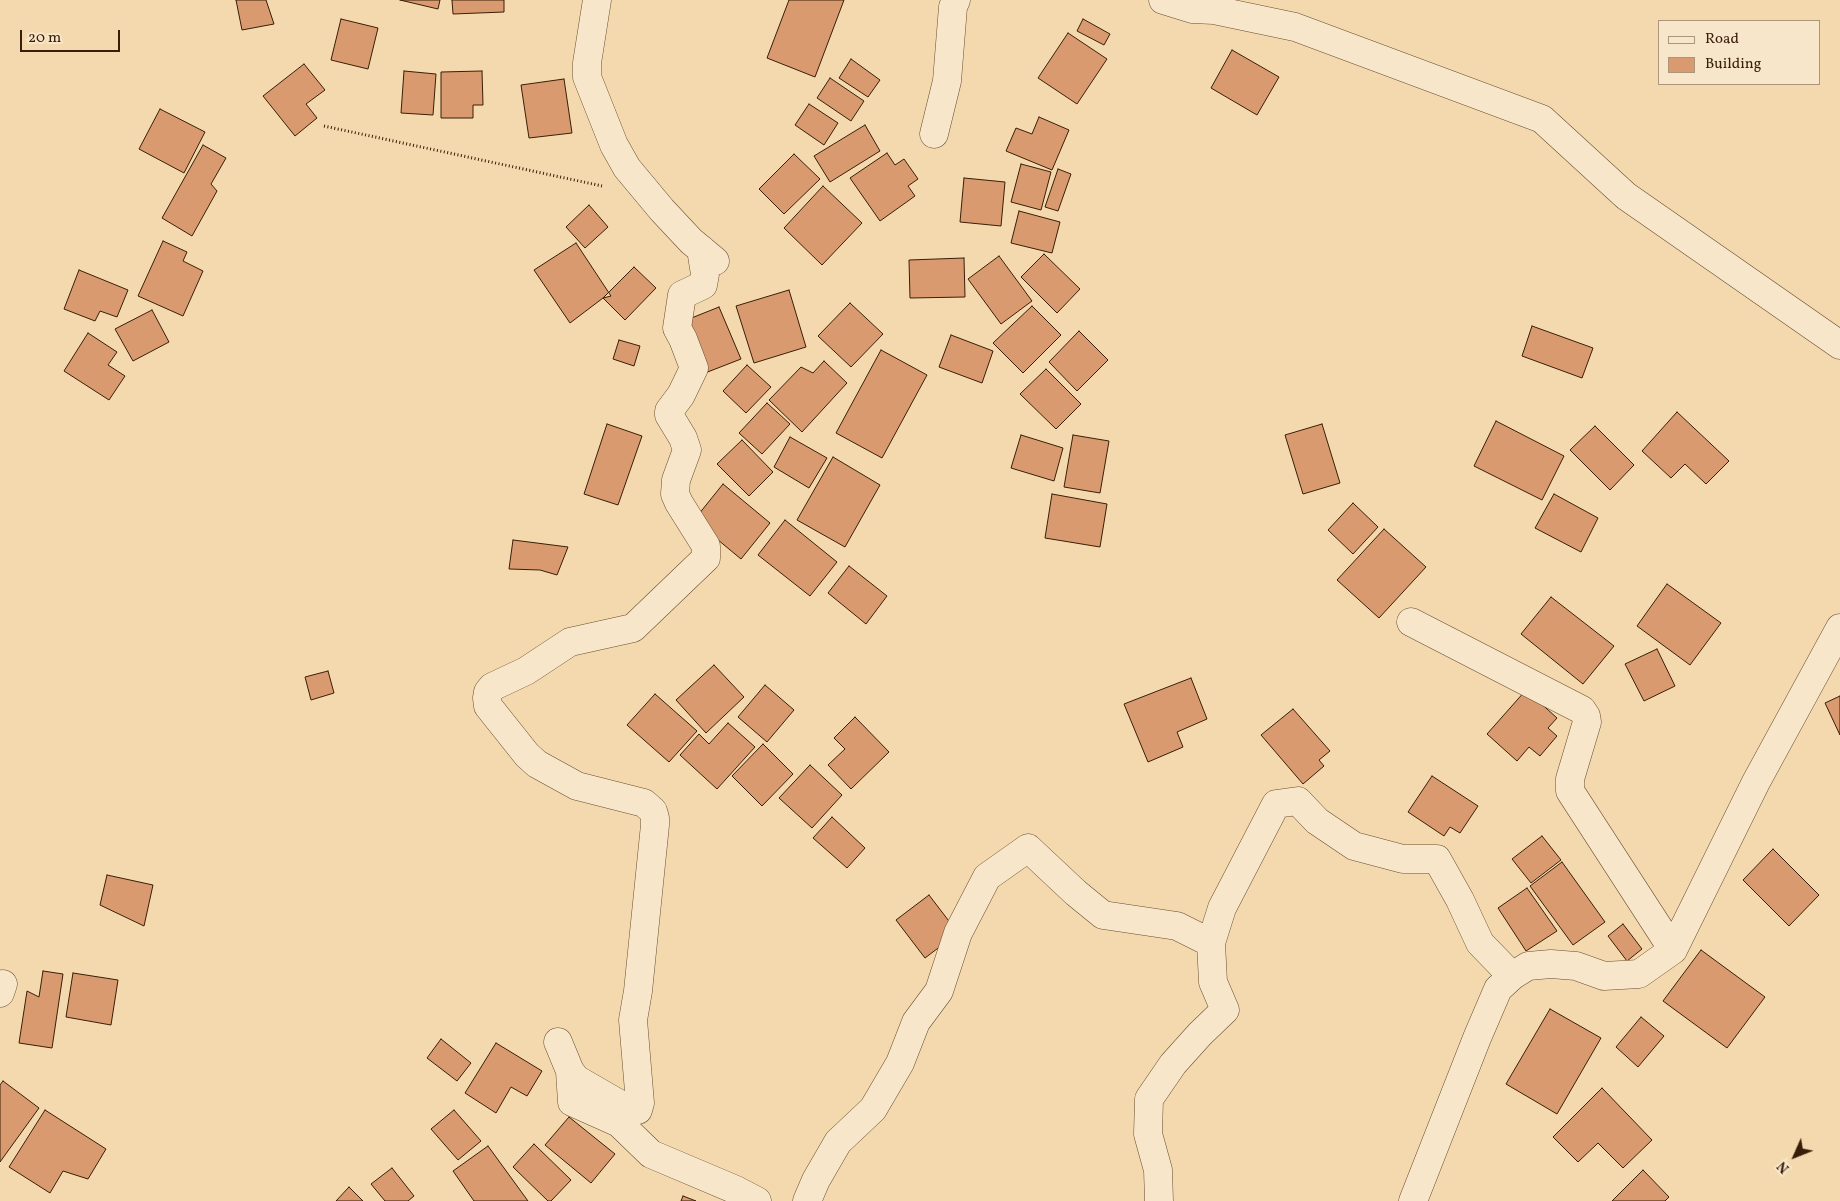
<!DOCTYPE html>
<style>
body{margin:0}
#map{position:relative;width:1840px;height:1201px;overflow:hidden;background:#f3d9ad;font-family:Vollkorn,serif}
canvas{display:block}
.legend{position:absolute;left:1658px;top:20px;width:162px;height:65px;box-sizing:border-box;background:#f7e6ca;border:1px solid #ab967c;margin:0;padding:6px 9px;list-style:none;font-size:15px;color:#391e07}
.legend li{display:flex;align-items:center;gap:10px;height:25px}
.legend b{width:25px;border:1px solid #ab967c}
.north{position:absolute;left:1770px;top:1131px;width:50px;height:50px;-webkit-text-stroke:4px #f7e6ca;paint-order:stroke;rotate:226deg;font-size:14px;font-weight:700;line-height:20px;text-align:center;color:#391e07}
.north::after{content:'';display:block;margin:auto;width:18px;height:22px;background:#391e07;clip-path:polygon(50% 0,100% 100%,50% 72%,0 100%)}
.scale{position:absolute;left:20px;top:30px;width:100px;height:22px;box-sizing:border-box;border:2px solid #391e07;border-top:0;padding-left:6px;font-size:15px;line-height:18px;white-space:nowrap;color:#391e07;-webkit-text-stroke:4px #f7e6ca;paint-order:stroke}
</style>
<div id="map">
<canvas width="1840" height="1201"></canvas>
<ul class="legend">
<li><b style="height:6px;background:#f7e6ca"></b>Road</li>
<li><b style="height:14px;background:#da9a6f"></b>Building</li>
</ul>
<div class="north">N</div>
<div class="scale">20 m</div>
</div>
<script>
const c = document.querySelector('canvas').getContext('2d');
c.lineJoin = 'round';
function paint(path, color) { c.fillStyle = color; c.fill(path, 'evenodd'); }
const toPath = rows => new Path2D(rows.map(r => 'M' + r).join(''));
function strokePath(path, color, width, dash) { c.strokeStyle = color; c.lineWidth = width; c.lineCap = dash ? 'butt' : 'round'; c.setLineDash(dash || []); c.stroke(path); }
const building = toPath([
 [236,0,266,0,274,24,242,30,236,0],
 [400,0,440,0,438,9,400,0],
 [452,0,504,0,504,12,453,14,452,0],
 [789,0,844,0,815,77,767,58,789,0],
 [341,19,378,28,368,69,331,60,341,19],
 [1083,19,1110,34,1104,45,1077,31,1083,19],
 [1068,33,1107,59,1077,104,1038,78,1068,33],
 [1232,50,1279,77,1257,115,1211,88,1232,50],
 [851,59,880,80,868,97,839,78,851,59],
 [304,64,325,90,306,104,317,118,295,136,263,96,304,64],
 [404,71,436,74,433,115,401,113,404,71],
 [482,71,483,105,473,105,473,118,441,118,441,72,482,71],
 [830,78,864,101,851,121,817,98,830,78],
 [564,79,572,133,529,138,521,85,564,79],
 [809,104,838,123,824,145,795,125,809,104],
 [160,109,205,132,184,173,139,149,160,109],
 [1039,117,1069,130,1052,170,1006,151,1016,128,1032,134,1039,117],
 [865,125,880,151,830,182,814,156,865,125],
 [203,145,226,158,211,184,217,191,192,236,162,218,203,145],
 [887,153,895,165,904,159,918,179,908,186,915,196,880,221,850,178,887,153],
 [794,154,820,179,784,214,759,189,794,154],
 [1021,164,1051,172,1041,210,1011,202,1021,164],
 [1058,169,1071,174,1058,211,1045,207,1058,169],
 [964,178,1005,182,1001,226,960,222,964,178],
 [823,186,862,223,822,265,784,228,823,186],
 [589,205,608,227,585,248,566,227,589,205],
 [1019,211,1060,222,1052,253,1011,243,1019,211],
 [163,241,187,252,183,261,203,271,183,316,138,296,163,241],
 [576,243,611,296,603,298,570,323,534,270,576,243],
 [1044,254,1080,289,1057,313,1021,277,1044,254],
 [999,256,1032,301,1001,324,968,279,999,256],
 [964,258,965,297,910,298,909,260,964,258],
 [634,267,656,288,625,320,603,298,634,267],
 [79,270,128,290,117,317,100,311,95,321,64,309,79,270],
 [789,290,806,347,754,363,736,306,789,290],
 [850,303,883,334,851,367,818,336,850,303],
 [1032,306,1061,335,1023,373,993,343,1032,306],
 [719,307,741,359,705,373,684,321,719,307],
 [152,310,169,342,133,361,115,329,152,310],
 [1532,326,1593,348,1582,378,1522,356,1532,326],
 [1079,331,1108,360,1077,391,1049,362,1079,331],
 [88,333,117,352,108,365,125,376,109,400,64,371,88,333],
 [951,335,993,351,982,383,939,367,951,335],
 [619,340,640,346,634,366,613,359,619,340],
 [881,350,927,375,882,458,836,433,881,350],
 [824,361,847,383,802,432,769,400,801,367,813,373,824,361],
 [747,365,771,387,746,413,723,391,747,365],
 [1046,369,1081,404,1056,429,1020,394,1046,369],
 [767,403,790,424,762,454,739,433,767,403],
 [1677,412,1729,461,1706,484,1685,464,1671,478,1642,451,1677,412],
 [1496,421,1564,456,1542,500,1474,466,1496,421],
 [607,424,642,436,618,505,584,494,607,424],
 [1322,424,1340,483,1303,494,1285,435,1322,424],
 [1595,426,1634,465,1610,490,1570,450,1595,426],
 [1021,435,1063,448,1054,481,1011,468,1021,435],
 [1073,435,1109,441,1100,493,1064,487,1073,435],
 [790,437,827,458,809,488,774,467,790,437],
 [742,440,773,472,749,496,717,464,742,440],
 [833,457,880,485,845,547,797,520,833,457],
 [723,484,770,523,741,559,694,520,723,484],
 [1052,494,1107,504,1100,547,1045,538,1052,494],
 [1554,494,1598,518,1581,552,1535,528,1554,494],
 [1353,503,1378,527,1353,554,1328,530,1353,503],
 [785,520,837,562,810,596,758,555,785,520],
 [1384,529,1426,567,1379,618,1337,580,1384,529],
 [513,540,568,547,557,575,540,570,509,569,513,540],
 [849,566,887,596,866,624,828,593,849,566],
 [1667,584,1721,623,1690,665,1637,626,1667,584],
 [1551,597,1614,646,1583,684,1521,634,1551,597],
 [1657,649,1675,686,1644,701,1625,664,1657,649],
 [714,665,744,697,706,733,676,700,714,665],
 [328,671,334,693,311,700,305,677,328,671],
 [1191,678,1207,719,1177,732,1183,747,1148,762,1124,704,1191,678],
 [765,685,794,710,767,742,738,717,765,685],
 [1526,690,1557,718,1548,728,1557,736,1540,756,1529,747,1517,761,1487,734,1526,690],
 [655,694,697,731,669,762,627,725,655,694],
 [1840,696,1840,735,1825,703,1840,696],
 [1293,709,1330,751,1319,760,1324,766,1303,784,1261,735,1293,709],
 [855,717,889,752,851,789,828,765,845,749,834,738,855,717],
 [728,723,755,747,717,789,680,755,699,734,709,744,728,723],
 [763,744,793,774,762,806,732,776,763,744],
 [810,765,842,795,812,828,779,798,810,765],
 [1432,776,1478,806,1460,833,1450,827,1444,836,1408,812,1432,776],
 [832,817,865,848,847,868,813,838,832,817],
 [1542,836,1561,860,1531,883,1512,859,1542,836],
 [1773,849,1819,895,1789,926,1743,880,1773,849],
 [1562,862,1605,922,1573,945,1530,886,1562,862],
 [107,875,153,885,144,926,100,905,107,875],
 [1527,888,1557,931,1526,951,1498,908,1527,888],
 [929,895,958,933,925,958,896,920,929,895],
 [1623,924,1642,949,1627,961,1608,936,1623,924],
 [1701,950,1765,997,1727,1048,1663,1001,1701,950],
 [43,971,63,974,52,1048,19,1043,27,991,39,997,43,971],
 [73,973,118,980,111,1025,66,1017,73,973],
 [1550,1009,1601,1038,1557,1114,1506,1084,1550,1009],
 [1641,1017,1664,1036,1638,1067,1616,1047,1641,1017],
 [441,1039,471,1063,457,1081,427,1058,441,1039],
 [496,1043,542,1071,527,1096,511,1087,496,1113,465,1093,496,1043],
 [3,1081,39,1108,0,1162,0,1085,3,1081],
 [1602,1088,1652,1140,1623,1168,1598,1143,1578,1162,1553,1137,1602,1088],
 [45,1110,106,1149,88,1179,63,1171,50,1193,9,1167,45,1110],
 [454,1110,481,1141,458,1160,431,1129,454,1110],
 [569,1117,615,1154,591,1183,545,1145,569,1117],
 [534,1144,571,1180,551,1201,548,1201,513,1167,534,1144],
 [488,1146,528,1201,474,1201,453,1171,488,1146],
 [392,1168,414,1196,408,1201,385,1201,371,1184,392,1168],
 [1643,1170,1669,1197,1665,1201,1612,1201,1643,1170],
 [349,1187,363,1201,336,1201,349,1187],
 [683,1196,696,1201,681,1201,683,1196]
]);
paint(building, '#da9a6f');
strokePath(building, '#391e07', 1);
const minor = toPath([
 [597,0,587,63,587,77,614,145,627,168,662,210,691,241,715,261],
 [1163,0,1192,9,1214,10,1295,27,1542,119,1626,196,1840,345],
 [934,134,947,81,953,7,956,0],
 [1411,622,1582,710,1586,716,1587,722,1570,779,1570,791,1673,950],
 [0,993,3,984],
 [558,1042,570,1071,576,1079,628,1109,633,1111,638,1110,640,1103,633,1020,638,991,655,825,655,818,653,811,644,803,577,786,537,764,527,755,488,706,487,698,488,692,492,687,526,671,570,642,633,628,706,558,706,546,679,503,675,494,676,480,687,450,683,438,669,415,669,411,681,395,694,368,683,339,677,328,682,295,703,285,705,274,701,249],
 [570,1071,572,1102,619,1123,651,1154,736,1190,757,1201],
 [807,1201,816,1180,838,1142,873,1109,900,1063,916,1022,939,991,958,933,987,877,1028,848,1076,893,1103,915,1177,926,1211,943],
 [1159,1201,1158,1170,1148,1134,1149,1099,1173,1064,1200,1034,1225,1010,1213,982,1211,943,1222,908,1276,804,1298,801,1317,821,1354,846,1403,859,1437,859,1460,900,1480,943,1512,976],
 [1413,1201,1477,1038,1498,989,1512,976,1528,966,1551,964,1576,966,1604,976,1639,974,1673,950,1756,782,1840,628]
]);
strokePath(minor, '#684d30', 29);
strokePath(toPath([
 [324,126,602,186]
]), '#391e07', 3, [1, 2.5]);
strokePath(minor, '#f7e6ca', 28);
</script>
